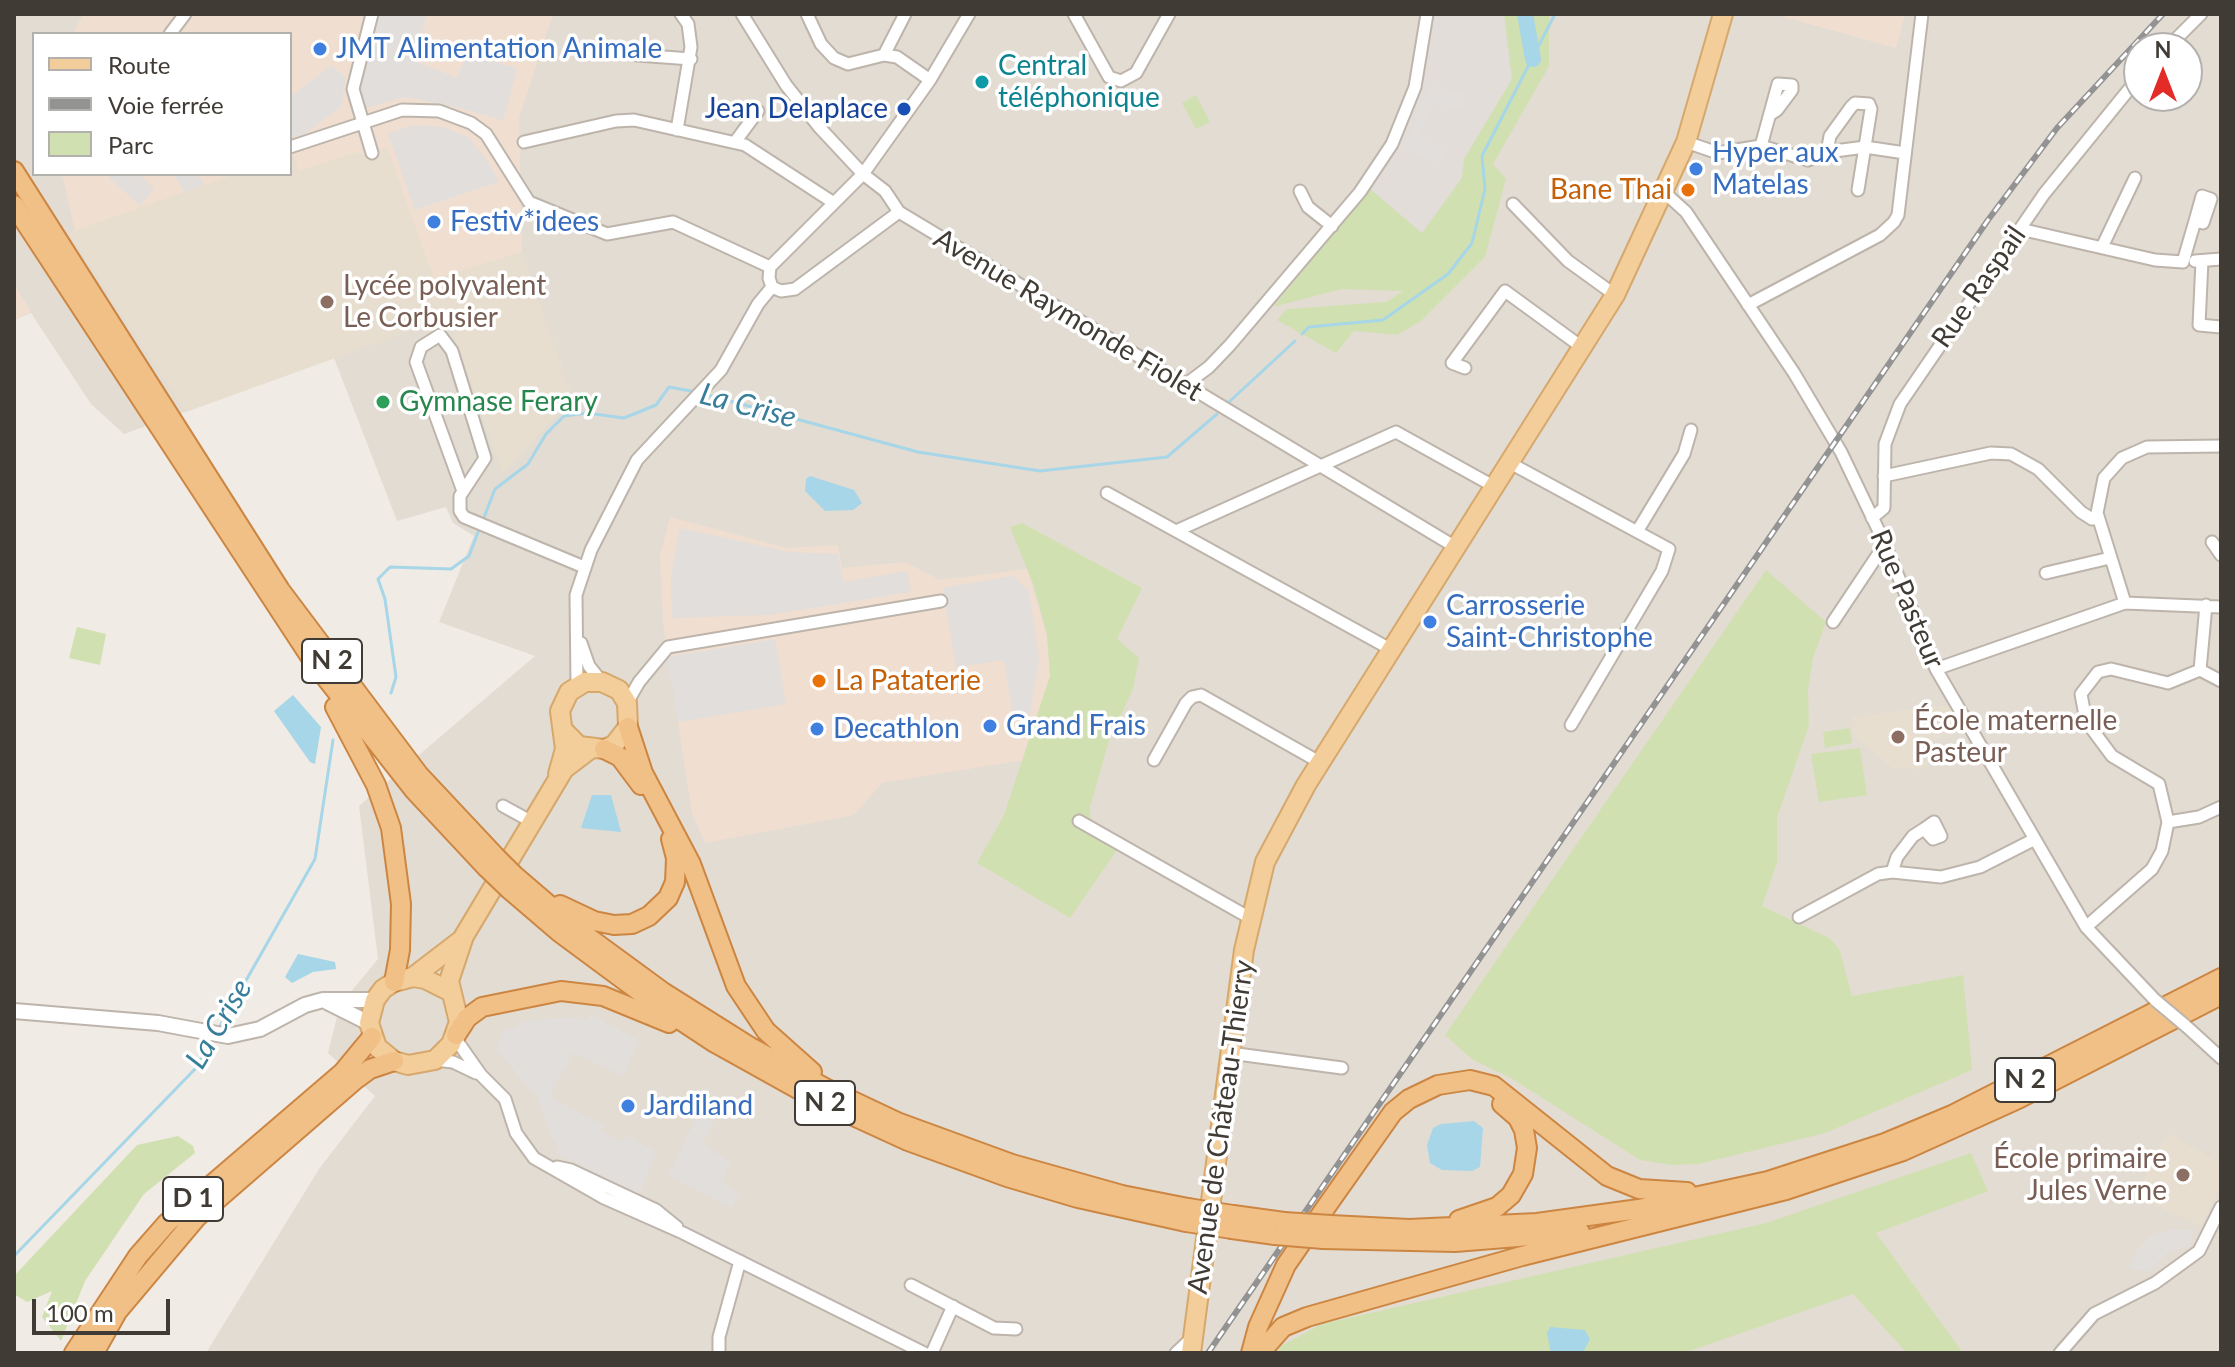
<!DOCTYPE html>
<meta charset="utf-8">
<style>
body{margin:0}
#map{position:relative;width:2235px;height:1367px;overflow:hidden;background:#f0ebe4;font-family:Lato,sans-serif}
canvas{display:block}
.frame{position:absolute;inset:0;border:16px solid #413b35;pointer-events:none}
.legend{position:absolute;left:32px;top:32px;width:260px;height:144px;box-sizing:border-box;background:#fff;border:2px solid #b3b1ae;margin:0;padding:10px 14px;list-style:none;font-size:24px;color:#413b35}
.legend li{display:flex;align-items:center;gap:16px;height:40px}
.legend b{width:40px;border:2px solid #b3b1ae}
.north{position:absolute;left:2123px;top:32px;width:80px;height:80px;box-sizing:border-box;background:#fff;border:2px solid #b3b1ae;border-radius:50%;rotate:0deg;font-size:22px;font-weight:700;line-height:32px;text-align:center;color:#413b35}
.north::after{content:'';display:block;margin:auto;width:28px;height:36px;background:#e32b28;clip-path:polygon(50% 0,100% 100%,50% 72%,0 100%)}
.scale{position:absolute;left:32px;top:1299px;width:138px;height:36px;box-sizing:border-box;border:4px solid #413b35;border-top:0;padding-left:10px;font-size:24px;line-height:28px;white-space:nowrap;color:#413b35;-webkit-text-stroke:6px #fff;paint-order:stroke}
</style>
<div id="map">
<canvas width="2235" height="1367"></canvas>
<div class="frame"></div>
<ul class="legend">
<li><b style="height:10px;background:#f3cd9a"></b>Route</li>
<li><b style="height:10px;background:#939393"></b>Voie ferrée</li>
<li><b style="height:22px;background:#d1e0b1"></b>Parc</li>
</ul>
<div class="north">N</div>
<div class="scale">100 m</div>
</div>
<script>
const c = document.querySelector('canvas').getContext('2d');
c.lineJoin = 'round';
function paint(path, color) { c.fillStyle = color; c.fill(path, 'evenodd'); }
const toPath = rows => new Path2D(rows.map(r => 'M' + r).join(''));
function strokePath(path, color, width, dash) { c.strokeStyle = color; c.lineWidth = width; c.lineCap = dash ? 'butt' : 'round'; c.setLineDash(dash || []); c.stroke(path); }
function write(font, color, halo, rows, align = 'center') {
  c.font = font + ' Lato,sans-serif'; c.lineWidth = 7; c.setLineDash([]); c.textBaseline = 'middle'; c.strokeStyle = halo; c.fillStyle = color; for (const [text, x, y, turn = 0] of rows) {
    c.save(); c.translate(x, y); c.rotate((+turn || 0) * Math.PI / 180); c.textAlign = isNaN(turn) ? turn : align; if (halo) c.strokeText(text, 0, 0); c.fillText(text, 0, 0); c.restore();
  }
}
paint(toPath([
 [14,14,2221,14,2221,1353,206,1353,319,1169,375,1096,328,1053,340,1005,378,959,359,806,535,656,439,622,474,536,453,523,446,507,397,521,334,358,124,434,91,404,31,313,14,320],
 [34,34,290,34,290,174,34,174],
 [2139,48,2187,48,2187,96,2139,96]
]), '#e3dcd3');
paint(toPath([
 [84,14,553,14,519,118,522,252,434,279,372,153,75,231,62,174,290,174,290,34,72,34],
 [1773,14,1905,14,1896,48],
 [14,284,31,312,14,320],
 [670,517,787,548,838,545,842,568,905,562,940,580,1027,569,1047,635,1050,676,1024,760,882,783,854,815,705,843,692,814,663,623,660,556]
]), '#f0dfd1');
paint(toPath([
 [1434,14,1504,14,1512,79,1464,159,1462,178,1421,234,1370,189,1400,138,1424,79]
]), '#e2ddd9');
paint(toPath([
 [387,147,434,279,522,252,573,397,503,474,451,326,427,334,424,326,186,412,68,233,235,174,290,174,293,154,299,171,355,152,364,155],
 [1947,705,1959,727,1932,742,1936,748,1923,769,1892,768,1854,736,1851,717],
 [2168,1133,2221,1164,2221,1187,2201,1226,2135,1196]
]), '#e8decf');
paint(toPath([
 [1504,14,1549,14,1549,66,1493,164,1506,179,1485,257,1421,321,1397,335,1354,331,1336,353,1277,320,1287,309,1386,302,1403,291,1342,289,1273,307,1370,189,1422,233,1462,178,1464,159,1512,79],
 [1196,95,1210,122,1196,129,1182,103],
 [1022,523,1142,588,1117,639,1139,658,1133,689,1109,741,1090,807,1091,831,1119,847,1070,918,977,863,1004,815,1050,676,1047,635,1034,586,1010,527],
 [1766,570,1826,622,1813,658,1808,689,1809,725,1777,818,1777,863,1762,906,1831,939,1840,951,1852,996,1963,975,1972,1070,1825,1133,1699,1164,1672,1165,1640,1160,1511,1078,1473,1060,1445,1035],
 [77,627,106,634,100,665,69,658],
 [1850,728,1852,743,1825,748,1823,732],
 [1860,748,1867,795,1819,802,1811,754],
 [178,1136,193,1146,195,1153,144,1194,85,1281,61,1341,42,1317,52,1291,27,1302,14,1294,14,1276,137,1145],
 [1971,1153,1988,1191,1876,1233,1963,1353,1907,1353,1853,1294,1684,1353,1277,1353,1279,1347,1322,1324,1766,1223]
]), '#d1e0b1');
paint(toPath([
 [375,14,427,14,412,60,457,78,468,52,517,69,503,121,461,108,405,97,366,108,361,105,357,93],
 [331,66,346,77,341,107,303,135,290,138,290,97],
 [1431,85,1465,95,1461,110,1434,102,1419,138,1446,150,1440,164,1404,147],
 [415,125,444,127,468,137,487,160,499,182,415,210,388,133],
 [113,174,139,174,154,189,140,205,109,178],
 [173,174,197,174,204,185,185,192],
 [680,528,789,552,838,554,843,582,907,571,911,592,768,615,672,618,671,575],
 [1013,576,1029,591,1039,658,1030,715,1013,718,1004,660,956,667,943,588],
 [775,639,786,704,678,722,667,657],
 [590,1015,639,1040,623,1076,573,1053,551,1094,553,1099,604,1125,601,1131,622,1142,626,1135,657,1152,638,1195,555,1152,559,1145,553,1140,538,1099,496,1049,504,1027,511,1029,526,1021,573,1017,588,1021],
 [699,1111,715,1119,703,1143,731,1163,722,1183,739,1192,732,1208,668,1176],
 [2173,1229,2193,1231,2190,1246,2168,1252,2149,1272,2128,1268,2138,1249,2150,1237]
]), '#e1dedc');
paint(toPath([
 [810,476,854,490,862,503,853,510,825,511,805,491,806,479],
 [293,695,321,727,315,764,310,762,274,711],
 [592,795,611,795,621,832,581,828],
 [298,954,335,962,336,969,313,972,292,983,285,977],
 [1474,1121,1483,1128,1480,1167,1472,1171,1442,1170,1430,1163,1427,1145,1433,1128,1441,1124],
 [1550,1327,1585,1330,1590,1339,1583,1353,1551,1353,1547,1333]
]), '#a6d6e7');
strokePath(toPath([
 [1302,334,1309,327,1383,320,1448,274,1472,243,1485,189,1482,156,1555,14],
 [704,394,918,452,1040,471,1167,457,1217,414],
 [1229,402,1295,341],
 [483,520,495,489,528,464,546,434,564,416,587,413,624,418,656,405,669,387,696,392],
 [391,693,396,677,385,599,378,579,390,567,451,569,469,556,480,527],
 [219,1028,315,859,333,740],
 [14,1256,196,1068,213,1038]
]), '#a6d6e7', 3);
strokePath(toPath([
 [1525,14,1533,59]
]), '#a6d6e7', 16);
const minor = toPath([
 [742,14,786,85,820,128,863,174,885,191,899,212,1457,548],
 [807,14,821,44,834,58,848,64,884,55,897,57,930,80],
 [1074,14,1109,77,1121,81,1136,73,1169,14],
 [170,34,185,14],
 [604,47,622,49,637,55,691,59],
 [2167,48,2201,14],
 [884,55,905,14],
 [677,130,691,47,688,24,681,14],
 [524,142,616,121,634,120,745,145,834,203],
 [735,142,758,111],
 [1686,142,1718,153,1761,146,1808,160,1827,152,1865,147,1905,153],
 [1761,146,1778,84,1792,85,1792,90,1777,110,1771,114],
 [290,147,402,110,439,111,471,123,486,134,529,202,607,234,673,222,770,267],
 [1827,152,1830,136,1851,107,1855,103,1869,104,1871,109,1858,190],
 [372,153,353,89,372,14],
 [1300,191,1308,207,1332,226],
 [1665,193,1686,212,1794,373,1841,452,1885,544,1936,669,2086,927,2155,1000],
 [1513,204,1568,261,1615,295],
 [2020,229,2155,260,2183,262,2195,221,2203,223,2211,199,2202,196,2195,221],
 [2102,247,2135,178],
 [2195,261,2221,259],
 [2202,261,2199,325,2221,327],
 [772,287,769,278,770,267,863,174,930,80,969,14],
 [772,287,781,291,795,289,899,212],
 [1748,305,1880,235,1894,222,1898,215,1922,14],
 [1465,368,1452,363,1505,291,1583,348],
 [1185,385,1209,367,1230,345,1360,192,1392,144,1415,87,1427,14],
 [1510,463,1669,549,1662,571,1571,725],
 [1884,476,1991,453,2011,454,2038,469,2081,512,2092,519,2098,519],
 [463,491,416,362,421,347,440,335,452,351,485,458,460,496,460,511,464,517,584,567],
 [1107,493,1176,531],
 [1872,518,1884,508,1885,444,1900,404,2044,194,2139,77],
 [1638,530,1684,454,1691,430],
 [2212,542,2221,555],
 [2046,573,2110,558],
 [2125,603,2097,513,2104,478,2122,458,2147,447,2221,446],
 [2206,605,2200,670,2221,681],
 [1833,622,1885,544],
 [581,643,589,666,602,682],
 [1392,650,1176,531,1396,432,1495,487],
 [1936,669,2125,603,2221,607],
 [577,686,576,595,591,550,637,460,721,370,758,304,772,287],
 [627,703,639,682,668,647,941,601],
 [1154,760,1186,703,1192,697,1201,695,1321,763],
 [503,806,534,823],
 [1079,821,1250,918],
 [2168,822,2199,817,2221,807],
 [1892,872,1941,877,1980,867,2033,840],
 [1799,917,1878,874,1892,872,1897,857,1913,836,1924,829,1934,822,1941,836,1933,839,1924,829],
 [2086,927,2152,869,2162,851,2168,822,2159,784,2112,756,2086,721,2081,694,2098,672,2111,669,2168,683,2200,670],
 [2186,1026,2221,1058],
 [455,1038,481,1075,505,1099,516,1133,534,1158,604,1198,683,1233,924,1353],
 [1230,1053,1342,1068],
 [435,1060,453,1062,476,1073],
 [557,1167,571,1170,656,1210,677,1227],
 [911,1285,994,1328,1016,1329],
 [719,1353,719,1337,740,1261],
 [932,1353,953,1306],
 [1176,1353,1193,1337],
 [2060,1353,2094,1314,2155,1283,2199,1251,2221,1207]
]);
const tertiary = toPath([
 [327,1002,369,1023],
 [14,1011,158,1023,228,1036,260,1029,305,1005,323,1000,375,1000]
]);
const primary = toPath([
 [558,774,565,749,560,711,569,692,585,682,602,682,619,690,627,703,628,727,614,745,604,749,579,746,564,731],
 [413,977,460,941],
 [449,991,425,979,413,977,394,982,383,989,375,1000,369,1023,377,1047,394,1061,408,1065,435,1060,451,1044,459,1022,449,981,464,936,564,769,589,750],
 [1191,1353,1244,950,1265,862,1306,785,1615,295,1686,142,1723,14]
]);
const trunk = toPath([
 [14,171,280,590,419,775,495,856],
 [14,205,315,664,414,790,486,867],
 [335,707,376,785,391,828,401,904,400,950,394,982],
 [628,727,643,773,691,864,736,986,766,1031,812,1072],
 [604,749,620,757,641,785],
 [514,875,577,929,663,992,752,1048,825,1088,897,1122,1012,1164,1122,1195,1188,1208],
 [510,890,559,932,659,1006,715,1043,812,1097,908,1141,1007,1177,1078,1198,1186,1222],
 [560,905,594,921,614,925,632,924,649,916,668,898,675,882,676,858,671,839],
 [456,1035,467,1018,482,1007,561,991,603,996,669,1023],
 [1233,1215,1284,1222],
 [1459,1220,1497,1207,1511,1195,1523,1174,1527,1148,1524,1130,1518,1118,1502,1104],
 [1331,1225,1409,1229,1537,1223,1639,1209,1768,1181,1885,1143,1952,1115,2221,978],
 [1232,1229,1275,1235],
 [1323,1239,1455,1242,1580,1232],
 [74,1353,138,1256,167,1223,343,1072,372,1037],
 [94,1353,117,1312,197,1217,355,1080,370,1069,394,1061],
 [1251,1353,1258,1327,1286,1265,1326,1207,1393,1112,1409,1099,1438,1085,1470,1080,1494,1086,1607,1176,1639,1189,1687,1192],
 [1260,1353,1283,1327,1307,1317,1522,1256,1786,1190,1903,1151,2018,1099,2221,995]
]);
strokePath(minor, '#bdb4ab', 15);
strokePath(tertiary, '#bdb4ab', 18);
strokePath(primary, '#d6a86c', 22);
strokePath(trunk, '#cc8642', 22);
strokePath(minor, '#fff', 11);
strokePath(tertiary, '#fff', 14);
strokePath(primary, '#f3cd9a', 18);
strokePath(trunk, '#f0c086', 18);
const rail = toPath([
 [1208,1353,1988,220,2057,128,2163,14]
]);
strokePath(rail, '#939393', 6);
strokePath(rail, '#fff', 3, [9]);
const minorBridge = toPath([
 [2155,1000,2186,1026]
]);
const trunkBridge = toPath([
 [495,856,514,875],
 [486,867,510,890],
 [1188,1208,1233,1215],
 [1186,1222,1232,1229],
 [1284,1222,1331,1225],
 [1275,1235,1323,1239]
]);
strokePath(minorBridge, '#bdb4ab', 15, []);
strokePath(trunkBridge, '#cc8642', 22, []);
strokePath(minorBridge, '#fff', 11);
strokePath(trunkBridge, '#f0c086', 18);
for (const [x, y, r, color] of [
 [320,49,8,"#3f7fe0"],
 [982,82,8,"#0f9aa8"],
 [904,109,8,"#1a4fb4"],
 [1696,169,8,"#3f7fe0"],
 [1688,190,8,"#e8710a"],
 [434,222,8,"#3f7fe0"],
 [327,302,8,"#8d6e63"],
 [383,402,8,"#2e9e5b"],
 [1430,622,8,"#3f7fe0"],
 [819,681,8,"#e8710a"],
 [990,726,8,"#3f7fe0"],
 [817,729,8,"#3f7fe0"],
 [1898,737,8,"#8d6e63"],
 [628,1106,8,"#3f7fe0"],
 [2183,1175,8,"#8d6e63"]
]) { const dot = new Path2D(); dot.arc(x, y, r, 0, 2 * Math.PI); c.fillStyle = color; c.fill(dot); strokePath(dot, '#fff', 3); }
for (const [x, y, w] of [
 [332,661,60],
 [2025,1080,60],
 [825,1103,60],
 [193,1199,60]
]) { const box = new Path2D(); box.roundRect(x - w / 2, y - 22, w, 44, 6); c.fillStyle = '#fff'; c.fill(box); strokePath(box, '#413b35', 2); }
write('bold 26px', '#413b35', null, [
 ["N 2",332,661],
 ["N 2",2025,1080],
 ["N 2",825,1103],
 ["D 1",193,1199]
]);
write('28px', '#366cbe', '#fff', [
 ["JMT Alimentation Animale",336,49],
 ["Hyper aux",1712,153],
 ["Matelas",1712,185],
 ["Festiv*idees",450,222],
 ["Carrosserie",1446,606],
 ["Saint-Christophe",1446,638],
 ["Grand Frais",1006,726],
 ["Decathlon",833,729],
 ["Jardiland",644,1106]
], 'left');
write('28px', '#0d838f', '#fff', [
 ["Central",998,66],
 ["téléphonique",998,98]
], 'left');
write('28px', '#164399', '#fff', [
 ["Jean Delaplace",888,109]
], 'right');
write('28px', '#c56008', '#fff', [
 ["Bane Thai",1672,190],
 ["La Pataterie",835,681,"left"]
], 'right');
write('28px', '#785e54', '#fff', [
 ["Lycée polyvalent",343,286],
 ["Le Corbusier",343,318],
 ["École maternelle",1914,721],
 ["Pasteur",1914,753],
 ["École primaire",2167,1159,"right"],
 ["Jules Verne",2167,1191,"right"]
], 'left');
write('28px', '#413b35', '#fff', [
 ["Rue Raspail",1979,287,-55],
 ["Avenue Raymonde Fiolet",1068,315,31],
 ["Rue Pasteur",1907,599,67],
 ["Avenue de Château-Thierry",1221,1127,-82]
]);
write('28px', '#27864d', '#fff', [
 ["Gymnase Ferary",399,402]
], 'left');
write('italic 30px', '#387e9a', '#fff', [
 ["La Crise",748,406,15],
 ["La Crise",219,1024,-59]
]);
</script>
